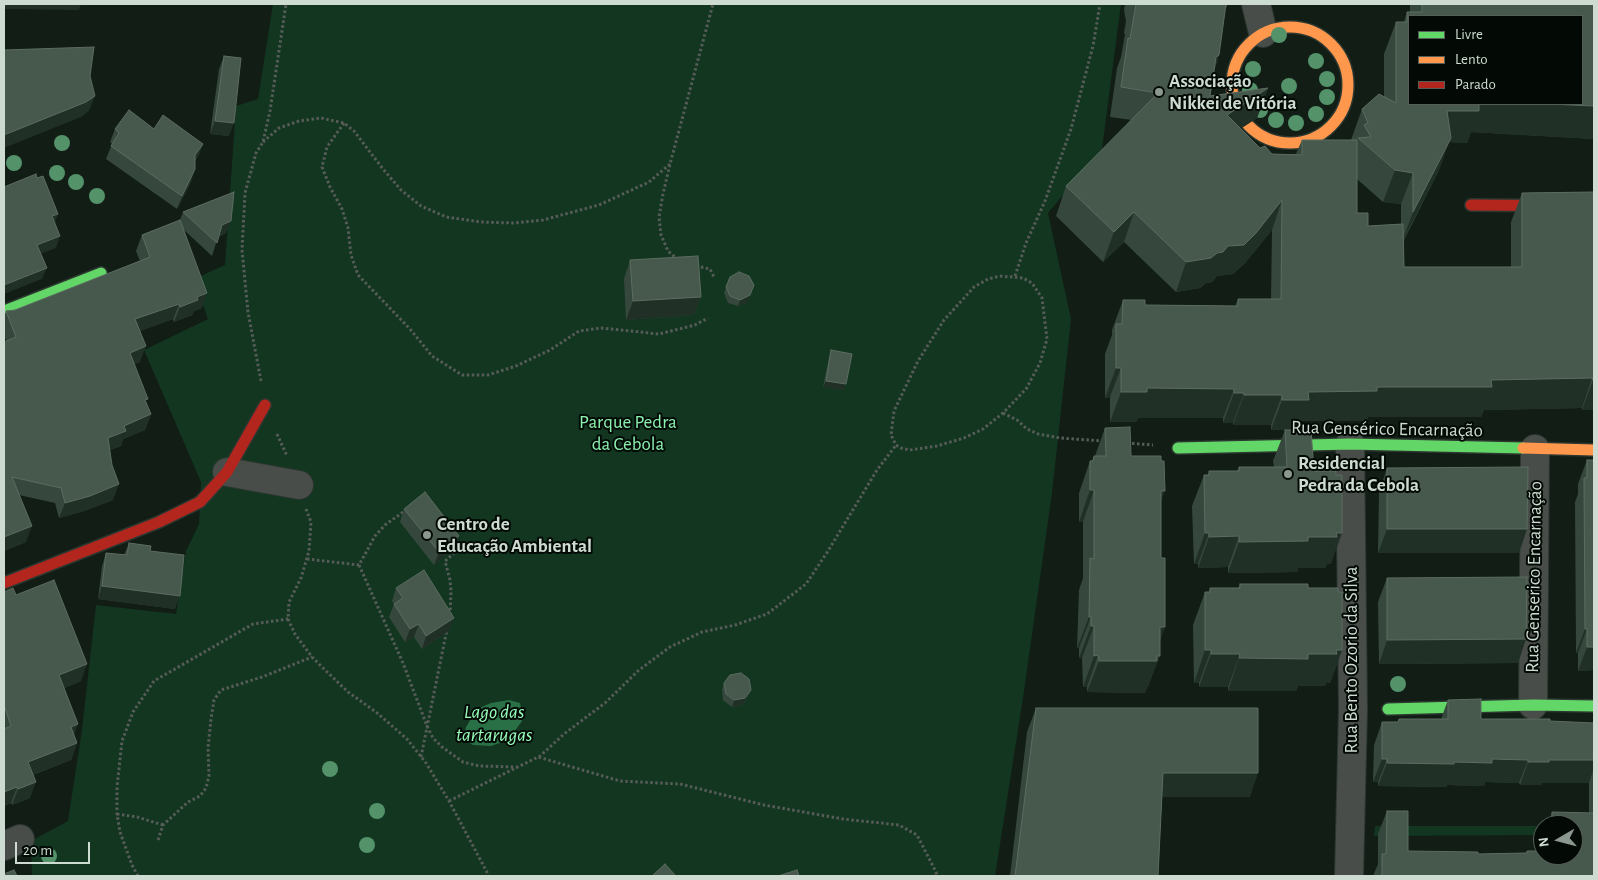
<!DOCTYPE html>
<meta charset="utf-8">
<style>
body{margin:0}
#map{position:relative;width:1598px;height:880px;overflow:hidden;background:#111d15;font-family:"Alegreya Sans",sans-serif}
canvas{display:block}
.frame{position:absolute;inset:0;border:5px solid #cddbd0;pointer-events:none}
.legend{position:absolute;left:1408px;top:15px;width:175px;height:90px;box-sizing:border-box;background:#030a05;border:1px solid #545e56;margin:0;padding:6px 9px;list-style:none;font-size:15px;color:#cddbd0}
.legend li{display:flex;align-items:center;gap:10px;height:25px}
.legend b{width:25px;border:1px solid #545e56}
.north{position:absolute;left:1533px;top:815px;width:50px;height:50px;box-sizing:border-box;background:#030a05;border:1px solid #545e56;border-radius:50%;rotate:262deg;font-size:14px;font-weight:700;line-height:20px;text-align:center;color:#cddbd0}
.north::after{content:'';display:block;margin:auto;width:18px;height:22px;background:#8b988f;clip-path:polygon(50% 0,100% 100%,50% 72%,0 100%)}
.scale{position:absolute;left:15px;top:842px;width:75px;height:22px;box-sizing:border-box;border:2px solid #cddbd0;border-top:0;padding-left:6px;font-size:15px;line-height:18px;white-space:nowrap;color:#cddbd0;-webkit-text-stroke:4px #030a05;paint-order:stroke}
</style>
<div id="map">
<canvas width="1598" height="880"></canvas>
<div class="frame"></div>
<ul class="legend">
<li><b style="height:6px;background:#63d668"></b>Livre</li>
<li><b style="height:6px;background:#ff974d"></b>Lento</li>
<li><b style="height:6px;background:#b3261e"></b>Parado</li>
</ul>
<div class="north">N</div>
<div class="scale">20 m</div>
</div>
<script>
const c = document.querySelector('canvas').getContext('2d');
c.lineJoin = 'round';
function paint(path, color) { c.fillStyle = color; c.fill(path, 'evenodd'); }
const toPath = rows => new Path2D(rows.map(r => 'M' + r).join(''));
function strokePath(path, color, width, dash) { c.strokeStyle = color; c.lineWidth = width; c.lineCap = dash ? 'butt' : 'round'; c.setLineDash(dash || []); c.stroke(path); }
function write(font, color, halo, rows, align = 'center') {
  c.font = font + ' "Alegreya Sans",sans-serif'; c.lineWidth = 4; c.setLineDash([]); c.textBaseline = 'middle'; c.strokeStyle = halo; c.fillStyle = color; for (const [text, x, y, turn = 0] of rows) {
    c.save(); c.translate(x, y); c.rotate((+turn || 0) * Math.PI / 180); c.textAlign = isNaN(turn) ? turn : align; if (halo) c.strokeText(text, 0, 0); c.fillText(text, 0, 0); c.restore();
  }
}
paint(toPath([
 [273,4,1121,4,1102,149,1048,213,1071,319,1052,493,1023,698,995,876,32,876,31,841,68,821,82,730,96,605,176,614,186,551,199,524,201,482,144,350,208,319,194,279,225,265,236,106,258,99],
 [1375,826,1543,826,1543,835,1374,836]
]), '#133621');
paint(toPath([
 [509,700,520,703,522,714,522,721,512,735,505,741,491,746,473,745,466,740,465,732,466,727,477,709,491,703]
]), '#297046');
const street = toPath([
 [1256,4,1263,33],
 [227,472,299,485],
 [1533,705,1535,449],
 [4,846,20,839],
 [1349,876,1353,710,1350,444]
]);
const fast = toPath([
 [4,311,101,273],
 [1178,448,1350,444,1523,448],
 [1388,709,1533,705,1594,706]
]);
const slow = toPath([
 '1232 85a58 58 0 1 1 116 0a58 58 0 1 1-116 0Z',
 [1523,448,1594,450]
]);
const jam = toPath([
 [1471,205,1594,206],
 [4,583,159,522,200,502,227,472,265,405]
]);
strokePath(street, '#2c3730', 30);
strokePath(fast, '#2c3730', 14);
strokePath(slow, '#2c3730', 14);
strokePath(jam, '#2c3730', 14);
strokePath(toPath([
 [344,123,327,147,322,167,330,187,342,209,348,228,351,255,358,275,410,329,432,356,462,375,488,375,516,366,550,350,579,331,601,328,659,334,695,325,708,318],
 [263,142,279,128,299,121,321,118,344,123,354,131,383,169,401,190,421,206,446,217,481,222,513,223,543,220,599,205,649,182,670,164],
 [678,260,668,251,661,235,659,217,663,194,670,164,713,4],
 [696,266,710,269,714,277],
 [1000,276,1023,278,1032,283,1042,298,1047,339,1040,363,1026,389,1003,413,983,429,964,438,937,446,910,450,901,448,896,445,891,435,894,411,918,361,944,320,974,287,988,279,1000,276],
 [1015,276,1026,243,1045,201,1071,129,1093,46,1100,4],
 [261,381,248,312,242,250,245,193,256,153,263,142,270,111,286,4],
 [1003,413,1017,420,1027,429,1038,434,1060,438,1103,441],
 [277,434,287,456],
 [1127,443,1153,445],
 [306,509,311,522,309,551,301,578,289,602,288,619,295,634,312,657,325,670,348,692,376,712,407,739,426,763,449,801,489,876],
 [307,559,359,565,375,536,385,525,406,510],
 [359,565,403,663,427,726,433,738,442,747,463,762,479,766,517,767],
 [450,615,451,591,450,580,445,561,461,547,454,539],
 [421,757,447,629],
 [539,757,564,734,605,703,639,670,670,647,702,632,735,625,767,614,806,584,828,551,877,470,896,445],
 [449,801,538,757,620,781,680,784,764,805,843,819,899,825,917,835,936,872,937,876],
 [117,814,137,817,163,825],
 [158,840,163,825,188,802,200,796,206,788,209,776,208,748,211,719,214,700,221,690,262,677,312,657],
 [138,876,132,865,120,832,117,814,117,787,122,741,133,712,154,681,253,624,288,619]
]), '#565c57', 3, [2.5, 2.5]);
strokePath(street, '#484d4a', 28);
strokePath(fast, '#63d668', 11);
strokePath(slow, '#ff974d', 11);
strokePath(jam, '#b3261e', 11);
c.fillStyle = '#54926a';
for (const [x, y] of [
 [1279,35],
 [1316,61],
 [1253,69],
 [1327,79],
 [1289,86],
 [1250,90],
 [1327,97],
 [1260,110],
 [1316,114],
 [1276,120],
 [1296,123],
 [62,143],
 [14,163],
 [57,173],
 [76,182],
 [97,196],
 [1398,684],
 [330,769],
 [377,811],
 [367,845],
 [49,856]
]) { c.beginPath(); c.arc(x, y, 8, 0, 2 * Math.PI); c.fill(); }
paint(toPath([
 [1125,4,1228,4,1225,10,1219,55,1215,68,1210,96,1268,88,1257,118,1240,129,1260,148,1272,154,1296,154,1302,140,1351,140,1362,109,1384,97,1384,54,1396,22,1404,22,1407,12,1410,12,1410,4,1594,4,1594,139,1471,132,1467,143,1449,142,1439,170,1404,240,1404,267,1511,267,1511,222,1522,193,1594,192,1594,410,1582,410,1582,408,1484,410,1481,417,1368,417,1367,421,1301,421,1298,430,1271,430,1271,425,1233,425,1233,423,1223,423,1223,418,1138,418,1136,422,1110,422,1110,397,1105,398,1105,354,1112,335,1112,330,1123,300,1145,305,1235,306,1238,299,1271,299,1272,230,1245,263,1233,274,1217,276,1212,282,1206,283,1200,288,1176,292,1124,242,1103,262,1056,216,1066,186,1132,120,1110,117,1117,68,1121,57,1125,34,1124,33,1126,21,1124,10],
 [1357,179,1383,202,1401,204,1401,224,1368,226,1357,213],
 [224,56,229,136,210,134,219,69],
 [115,129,154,129,203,144,198,156,195,161,191,182,177,209,106,159,112,144,110,142],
 [183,212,226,233,218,237,212,256,184,230,202,308,194,311,192,315,174,322,173,319,140,331,140,362,134,364,146,404,151,414,145,430,123,439,121,446,110,450,113,500,84,511,59,518,55,503,19,495,26,542,4,551,6,341,4,334,4,317,6,311,15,310,140,261,136,251,142,235,180,220],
 [630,260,701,297,694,315,626,320,624,279],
 [730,277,748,302,738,306,728,303,724,293],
 [831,350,844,390,823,387,829,357],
 [1105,428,1131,456,1161,501,1160,642,1148,687,1147,687,1145,693,1087,692,1087,687,1083,687,1082,658,1079,658,1079,648,1077,648,1079,590,1083,578,1083,522,1079,522,1079,493,1090,461,1092,461,1094,456,1095,456],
 [1285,430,1314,471,1331,564,1327,564,1325,568,1298,568,1297,572,1228,573,1228,567,1198,568,1198,564,1194,564,1192,506,1204,475,1208,475,1209,471,1237,471,1239,467,1274,467,1273,461],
 [1587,460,1594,460,1594,670,1578,671,1578,653,1576,653,1575,502,1578,494,1578,484],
 [1387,468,1527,529,1519,553,1378,553,1379,492],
 [404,509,455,548,434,565,400,522],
 [129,543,150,551,175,609,98,599,102,566,106,553,124,555],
 [1387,578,1526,639,1518,663,1379,664,1378,602],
 [1240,584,1308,588,1342,650,1330,683,1326,682,1325,686,1298,686,1296,691,1228,691,1228,687,1199,687,1199,683,1194,683,1193,625,1205,592,1209,592,1210,588,1238,588],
 [396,588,449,631,422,649,414,637,405,642,389,617,394,604,392,601],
 [4,592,16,595,81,681,64,688,74,735,77,743,71,760,33,775,30,798,12,805,11,803,4,806],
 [724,683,751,690,748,696,742,705,732,707,723,700,722,690],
 [1448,700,1481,719,1594,723,1594,876,1373,876,1378,864,1378,834,1387,811,1408,851,1478,854,1526,853,1527,851,1573,855,1573,825,1548,825,1552,812,1589,813,1589,783,1542,783,1541,785,1520,785,1519,783,1485,782,1484,786,1447,785,1446,787,1378,786,1378,782,1373,782,1374,745,1382,722,1398,722,1399,719,1441,719],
 [1036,708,1250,797,1162,797,1158,876,1010,876,1027,732]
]), '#36483d');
paint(toPath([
 [4,4,81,4,79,10,4,9],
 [1219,55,1208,85,1216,57],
 [1268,88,1257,118,1216,145,1227,115],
 [95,96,89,111,81,117,4,148,4,135],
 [1477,104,1550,104,1594,106,1594,139,1471,132,1467,143,1449,142,1439,170,1401,244,1413,212,1447,111],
 [215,121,234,123,229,136,210,134],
 [203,144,198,156,190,167,195,155],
 [195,169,191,182,177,209,182,196],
 [1395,170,1413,173,1401,204,1383,202],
 [1282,200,1272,230,1245,263,1233,274,1217,276,1212,282,1206,283,1200,288,1176,292,1186,262,1217,253,1228,246],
 [1134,212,1124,242,1103,262,1114,232],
 [58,214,54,225,52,216],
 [231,221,226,233,217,237,222,225],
 [60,236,56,248,33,257,37,245],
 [47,268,42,279,4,294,4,285],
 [207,293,202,308,194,311,192,315,174,322,180,307,197,297],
 [750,295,748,302,738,306,740,300],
 [701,297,694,315,626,320,633,301],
 [179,304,173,319,129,335,135,319],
 [146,346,140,362,124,368,130,353],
 [1116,368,1121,368,1110,397,1105,398],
 [1592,378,1582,408,1484,410,1481,417,1368,417,1367,421,1301,421,1298,430,1271,430,1282,400,1308,392,1491,380],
 [1593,380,1594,380,1594,410,1582,410],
 [826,381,846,384,844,390,823,387],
 [1147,388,1234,389,1223,418,1138,418,1136,422,1110,422,1121,392],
 [1234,393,1244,393,1233,423,1223,423],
 [1244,395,1282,395,1271,425,1233,425],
 [151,414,145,430,123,439,121,446,103,453,108,438,124,426],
 [119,484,113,500,84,511,59,518,65,503],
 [1090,490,1094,490,1083,522,1079,522],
 [1161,491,1165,491,1153,523],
 [32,526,26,542,4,551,4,537],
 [1387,529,1527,529,1519,553,1378,553],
 [1205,533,1209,533,1198,564,1194,564],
 [1336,533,1342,533,1331,564,1327,564,1325,568,1298,568,1297,572,1228,573,1239,542,1308,537],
 [459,536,455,548,434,565,439,552],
 [1239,536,1228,567,1198,568,1209,537],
 [102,586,180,596,175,609,98,599],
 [1089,617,1091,617,1079,648,1077,648],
 [454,618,449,631,422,649,426,636],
 [419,624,414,637,405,642,410,629],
 [1091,626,1094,626,1082,658,1079,658],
 [1160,627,1165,627,1154,658],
 [1585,629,1587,629,1578,653,1576,653],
 [1526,639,1518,663,1379,664,1387,640],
 [1587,647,1594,647,1594,670,1578,671],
 [1205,650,1211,650,1199,683,1194,683],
 [1336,650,1342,650,1330,683,1326,682,1325,686,1298,686,1296,691,1228,691,1239,658,1308,654],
 [1211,654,1240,654,1228,687,1199,687],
 [1098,655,1087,687,1083,687,1094,656],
 [1160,656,1148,687,1147,687,1145,693,1087,692,1099,661],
 [87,664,81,681,53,692,59,675],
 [751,690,748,696,742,705,732,707,734,700],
 [78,724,72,741,71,727],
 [77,743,71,760,22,779,28,762],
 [1382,759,1387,759,1378,782,1373,782],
 [1492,759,1528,760,1519,783,1485,782,1484,786,1447,785,1446,787,1378,786,1387,763,1454,762],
 [1549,760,1594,760,1594,768,1589,783,1542,783,1541,785,1520,785,1528,762],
 [1163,773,1258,773,1250,797,1155,797],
 [36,782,30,798,12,805,18,789],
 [17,787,11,803,4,806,4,792]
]), '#213026');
const building = toPath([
 [1135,4,1226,4,1219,55,1216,57,1210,96,1268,88,1227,115,1260,148,1265,146,1272,154,1302,155,1302,140,1357,140,1357,213,1368,213,1368,226,1403,224,1404,267,1522,267,1522,193,1594,192,1594,380,1593,380,1592,378,1491,380,1492,387,1377,387,1377,391,1308,392,1309,400,1282,400,1282,395,1244,395,1244,393,1234,393,1234,389,1147,388,1147,392,1121,392,1121,368,1116,368,1116,324,1122,324,1123,300,1145,300,1145,305,1238,306,1238,299,1281,299,1282,200,1256,233,1244,245,1228,246,1223,252,1217,253,1211,258,1186,262,1134,212,1114,232,1066,186,1158,93,1121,87,1128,38,1130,39,1136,4,1135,4],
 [1422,4,1594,4,1594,106,1550,104,1582,104,1582,16,1409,16,1409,104,1479,104,1479,111,1447,111,1451,138,1413,212,1413,173,1395,170,1358,138,1371,137,1364,125,1368,123,1362,109,1379,94,1396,103,1396,22,1407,22,1407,12,1422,12,1422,4],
 [94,47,90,76,95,96,86,102,4,135,4,50,94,47],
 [224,56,241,58,234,123,215,121,224,56],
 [129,110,154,129,163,115,203,144,195,155,195,169,182,196,111,146,119,133,115,129,129,110],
 [36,174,37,178,43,176,58,214,52,216,60,236,37,245,47,268,4,285,4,187,36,174],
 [234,192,231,221,222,225,217,243,183,212,234,192],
 [180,220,207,293,197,297,198,300,180,307,179,304,135,319,146,346,130,353,148,399,145,400,151,414,124,426,126,431,108,438,112,465,119,484,90,496,65,503,61,488,12,477,32,526,4,537,4,342,16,337,6,311,15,310,150,257,142,235,180,220],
 [698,256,701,297,633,301,630,260,698,256],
 [739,272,749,276,754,285,750,295,740,300,730,296,726,287,730,277,739,272],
 [831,350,852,354,846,384,826,381,831,350],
 [1130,427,1131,456,1161,456,1161,461,1164,461,1165,491,1161,491,1161,558,1165,558,1165,627,1160,627,1160,656,1157,656,1157,661,1099,661,1098,655,1094,656,1094,626,1091,626,1091,617,1089,617,1090,558,1094,559,1094,490,1090,490,1090,461,1093,461,1094,456,1106,456,1105,428,1130,427],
 [1285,430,1311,430,1314,471,1336,471,1336,475,1342,475,1342,533,1336,533,1337,537,1308,537,1308,541,1239,542,1239,536,1209,537,1209,533,1205,533,1204,475,1209,475,1209,471,1239,471,1239,467,1287,467,1285,430],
 [1587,460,1594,460,1594,647,1587,647,1587,629,1585,629,1584,478,1587,478,1587,460],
 [1528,467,1527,529,1387,529,1387,468,1528,467],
 [425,492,459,536,439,552,404,509,425,492],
 [129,543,151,546,150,551,184,555,180,596,102,586,106,553,127,555,129,543],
 [424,570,454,618,426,636,419,624,410,629,394,604,403,598,396,588,424,570],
 [1527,577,1526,639,1387,640,1387,578,1527,577],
 [54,580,87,664,59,675,78,724,71,727,77,743,28,762,36,782,18,789,17,787,4,792,4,729,11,726,4,705,4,592,13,588,16,595,54,580],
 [1240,584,1308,584,1308,588,1338,588,1338,592,1342,592,1342,650,1336,650,1337,654,1308,654,1308,659,1239,658,1240,654,1211,654,1211,650,1205,650,1205,592,1210,592,1210,588,1240,588,1240,584],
 [741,673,749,679,751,690,745,698,734,700,726,694,724,683,730,675,741,673],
 [1481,699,1481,719,1550,719,1550,721,1594,723,1594,760,1549,760,1549,762,1528,762,1528,760,1492,759,1492,763,1454,762,1454,764,1387,763,1387,759,1382,759,1382,722,1398,722,1399,719,1448,719,1448,700,1481,699],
 [1036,708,1258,708,1258,773,1163,773,1158,876,1015,876,1036,708],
 [1387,811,1408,811,1408,851,1478,852,1478,854,1527,853,1527,851,1543,851,1543,855,1573,855,1573,825,1552,825,1552,812,1594,813,1594,876,1382,876,1382,854,1386,854,1387,811],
 [665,864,676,876,652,876,665,864],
 [14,870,17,876,4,876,4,874,14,870],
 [797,870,799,876,778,876,797,870]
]);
paint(building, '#47584d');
strokePath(building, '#5c6c61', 1);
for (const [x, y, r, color] of [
 [1159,92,5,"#8b988f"],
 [1288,474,5,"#8b988f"],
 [427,535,5,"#8b988f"]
]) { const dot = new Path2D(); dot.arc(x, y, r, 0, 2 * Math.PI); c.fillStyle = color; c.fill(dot); strokePath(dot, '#030a05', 2); }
write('bold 19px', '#cddbd0', '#030a05', [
 ["Associação",1169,81],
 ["Nikkei de Vitória",1169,103],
 ["Residencial",1298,463],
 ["Pedra da Cebola",1298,485],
 ["Centro de",437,524],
 ["Educação Ambiental",437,546]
], 'left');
write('19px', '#8af1af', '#030a05', [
 ["Parque Pedra",628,422],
 ["da Cebola",628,444]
]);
write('19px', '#cddbd0', '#030a05', [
 ["Rua Gensérico Encarnação",1387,429,1],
 ["Rua Genserico Encarnação",1534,577,-89],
 ["Rua Bento Ozorio da Silva",1351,660,-90]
]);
write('italic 20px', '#95fcb9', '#030a05', [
 ["Lago das",494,712],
 ["tartarugas",494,735]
]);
</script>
